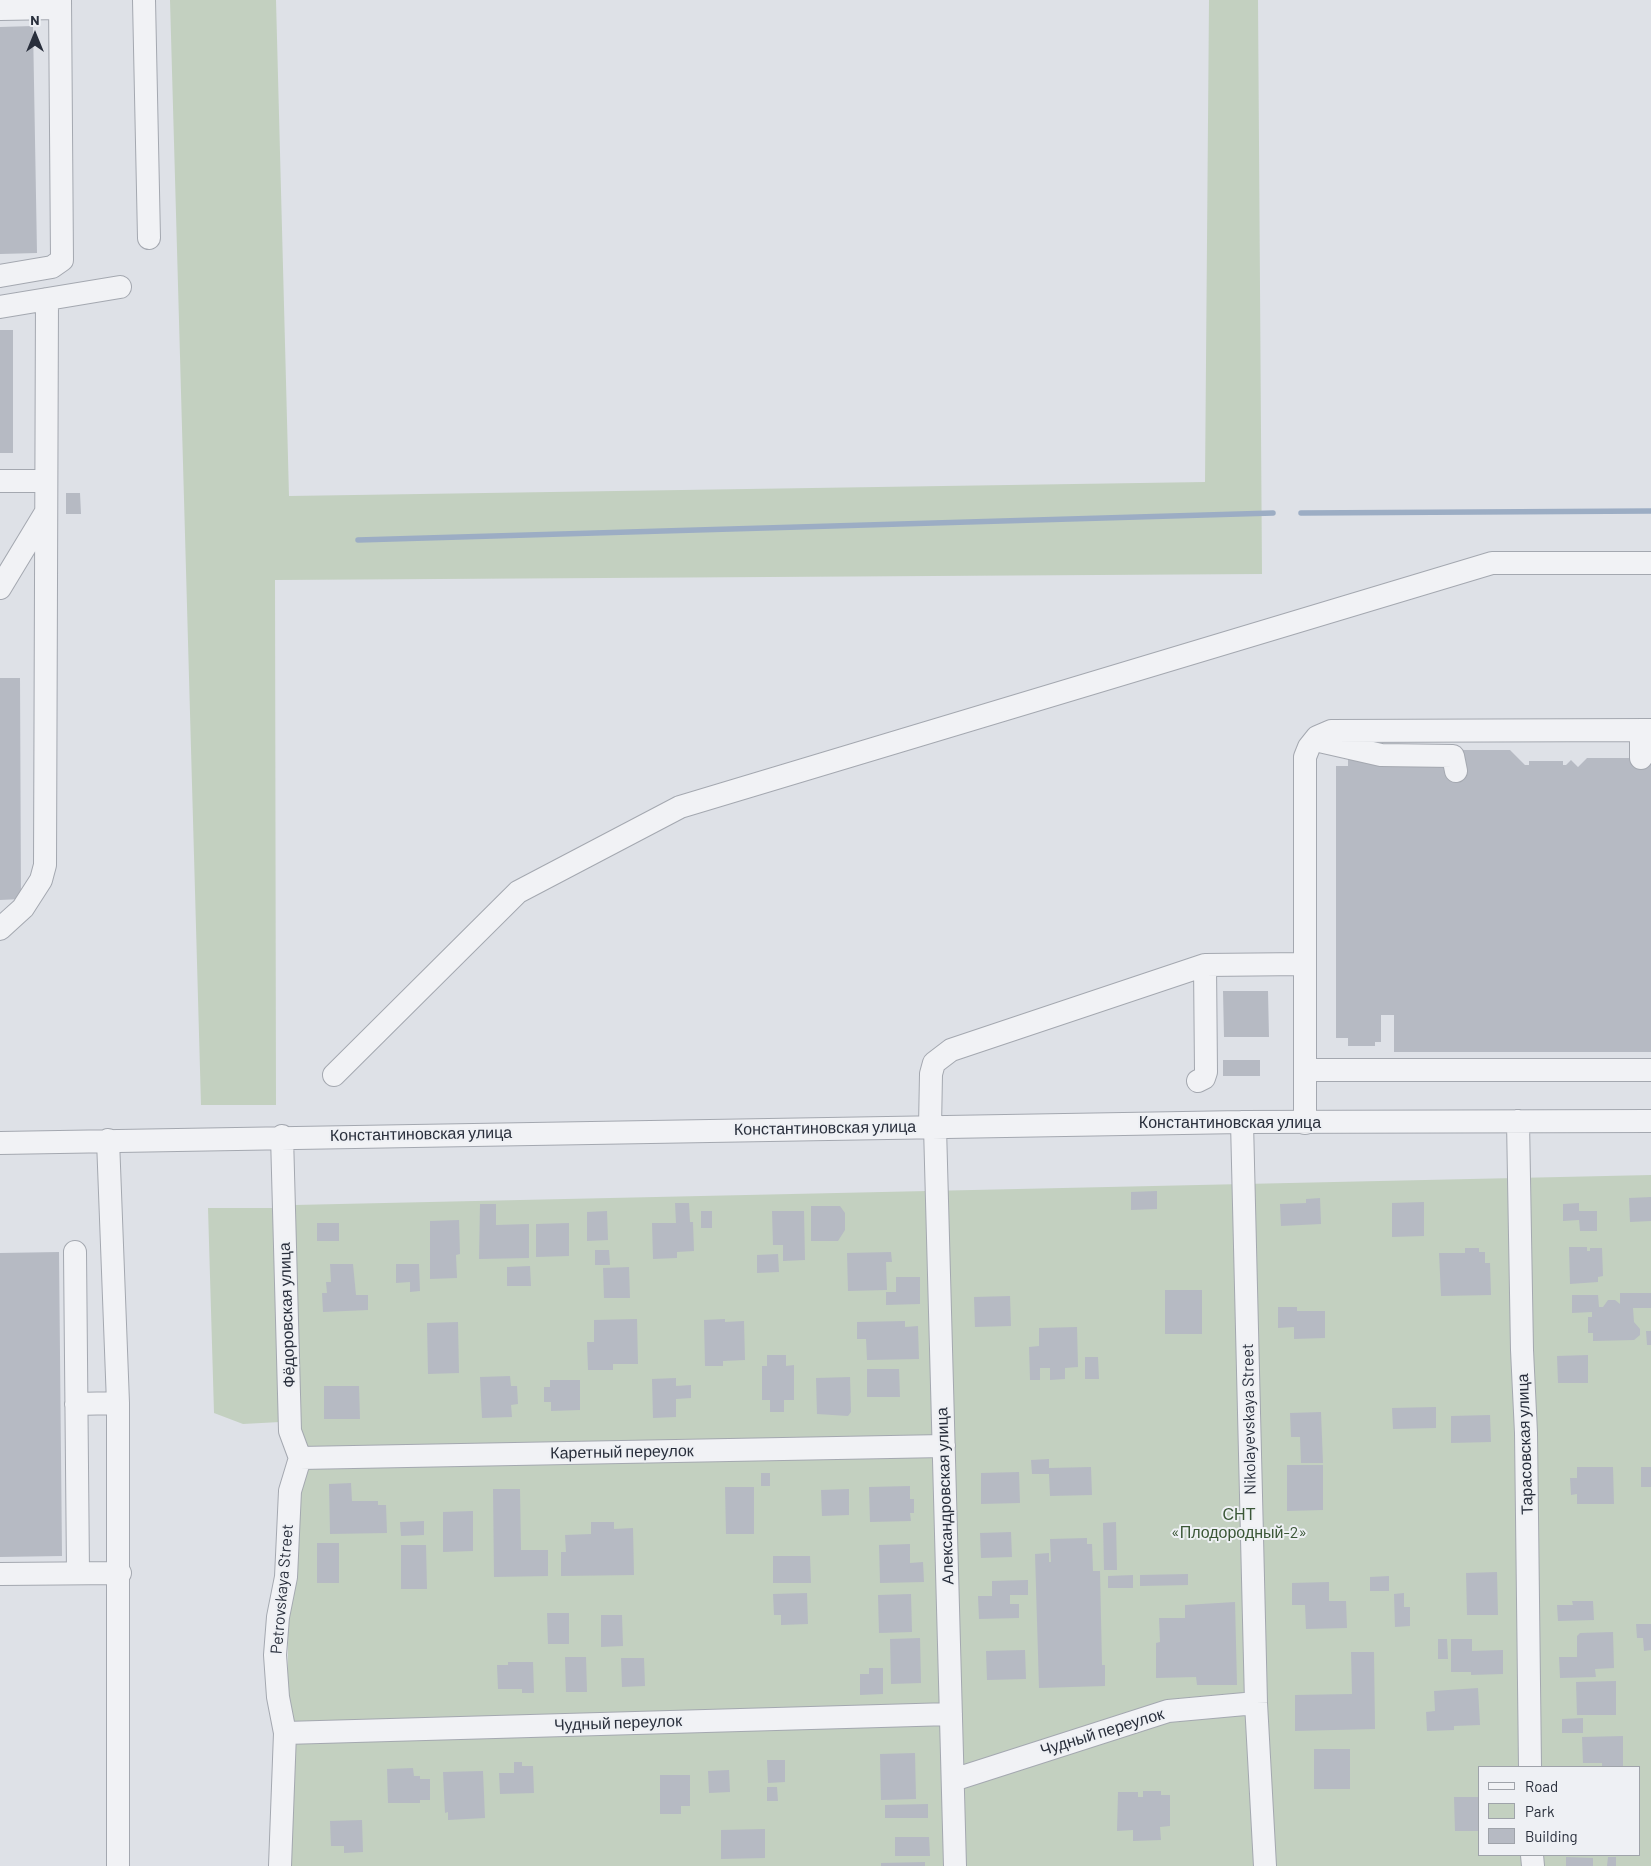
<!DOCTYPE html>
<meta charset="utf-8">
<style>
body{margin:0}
#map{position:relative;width:1651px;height:1866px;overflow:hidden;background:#dee1e7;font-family:Barlow,sans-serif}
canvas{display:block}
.legend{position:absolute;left:1478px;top:1766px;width:162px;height:90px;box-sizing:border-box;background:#eef0f4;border:1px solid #9fa3aa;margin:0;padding:6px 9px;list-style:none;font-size:15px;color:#292f3c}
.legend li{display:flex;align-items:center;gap:10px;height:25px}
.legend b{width:25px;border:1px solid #9fa3aa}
.north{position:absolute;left:10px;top:10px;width:50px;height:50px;-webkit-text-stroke:4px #eef0f4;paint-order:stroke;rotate:0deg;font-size:14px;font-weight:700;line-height:20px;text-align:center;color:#292f3c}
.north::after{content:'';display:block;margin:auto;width:18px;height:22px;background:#292f3c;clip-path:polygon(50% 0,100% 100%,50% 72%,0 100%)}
</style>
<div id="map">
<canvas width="1651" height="1866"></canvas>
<ul class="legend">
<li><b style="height:6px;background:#f1f2f5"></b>Road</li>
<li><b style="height:14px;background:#c3d0c0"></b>Park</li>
<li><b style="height:14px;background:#b6bac3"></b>Building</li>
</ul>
<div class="north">N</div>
</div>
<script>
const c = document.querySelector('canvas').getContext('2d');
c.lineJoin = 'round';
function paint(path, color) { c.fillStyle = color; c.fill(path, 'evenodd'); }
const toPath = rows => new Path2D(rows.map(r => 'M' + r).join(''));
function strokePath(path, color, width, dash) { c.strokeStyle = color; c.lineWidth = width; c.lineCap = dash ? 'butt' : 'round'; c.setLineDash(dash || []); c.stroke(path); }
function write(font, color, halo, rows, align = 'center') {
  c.font = font + ' Barlow,sans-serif'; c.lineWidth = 4; c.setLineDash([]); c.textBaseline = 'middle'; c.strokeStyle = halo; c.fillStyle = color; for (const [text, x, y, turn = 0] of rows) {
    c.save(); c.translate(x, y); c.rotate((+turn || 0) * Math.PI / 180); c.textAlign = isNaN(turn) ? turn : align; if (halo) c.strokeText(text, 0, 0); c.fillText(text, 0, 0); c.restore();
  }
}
paint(toPath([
 [170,0,276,0,289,496,1205,482,1209,0,1258,0,1262,574,275,580,276,1105,201,1105],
 [1651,1175,1651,1866,285,1866,294,1205],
 [1480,1767,1640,1767,1640,1855,1480,1855],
 [208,1208,273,1208,280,1422,243,1424,214,1413]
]), '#c3d0c0');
strokePath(toPath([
 [1301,513,1651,511],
 [358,540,1273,513]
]), '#9cadc4', 5.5);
paint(toPath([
 [33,26,37,253,0,254,0,27],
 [0,330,13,330,13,453,0,453],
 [66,493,80,493,81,514,66,514],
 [0,678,20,678,21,899,0,900],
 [1381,750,1510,750,1525,765,1529,765,1529,761,1563,761,1563,765,1566,765,1571,760,1578,767,1587,758,1651,758,1651,1052,1394,1052,1394,1015,1381,1015,1381,1042,1375,1042,1375,1046,1348,1046,1348,1038,1336,1038,1336,766,1348,766,1348,759,1374,759],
 [1223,991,1268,991,1269,1037,1224,1037],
 [1223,1060,1260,1060,1260,1076,1223,1076],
 [1157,1191,1157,1209,1131,1210,1131,1192],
 [1651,1197,1651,1221,1630,1222,1629,1198],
 [1320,1198,1321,1224,1281,1226,1280,1204,1306,1203,1306,1199],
 [1424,1202,1424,1236,1392,1237,1392,1203],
 [675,1203,689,1203,690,1222,693,1222,694,1251,677,1252,677,1258,653,1259,652,1223,676,1223],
 [1579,1203,1579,1211,1597,1211,1597,1231,1580,1231,1579,1220,1563,1221,1563,1204],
 [480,1204,496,1204,496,1225,529,1224,529,1258,479,1259],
 [811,1206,840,1206,845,1213,845,1230,838,1241,811,1241],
 [607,1211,608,1240,587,1241,587,1212],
 [701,1211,712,1211,712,1228,701,1228],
 [772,1211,804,1211,805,1260,783,1261,783,1245,773,1245],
 [459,1220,460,1254,456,1255,457,1278,430,1279,430,1221],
 [317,1223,339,1223,339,1241,317,1241],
 [569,1223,569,1256,536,1257,536,1224],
 [1569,1247,1587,1247,1587,1251,1590,1251,1590,1248,1602,1248,1603,1276,1598,1277,1598,1282,1570,1284],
 [1465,1248,1479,1248,1479,1252,1485,1252,1485,1263,1490,1263,1491,1295,1441,1296,1439,1253,1465,1253],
 [595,1250,609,1250,610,1265,595,1265],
 [59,1252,62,1556,0,1557,0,1253],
 [891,1252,892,1262,886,1262,887,1290,848,1291,847,1253],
 [778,1254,779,1272,757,1273,757,1255],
 [330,1264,353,1264,356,1295,368,1295,368,1310,323,1312,322,1293,327,1293,326,1282,331,1282],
 [396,1264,419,1264,420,1291,410,1292,410,1282,396,1283],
 [530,1266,531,1286,507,1286,507,1267],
 [629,1267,630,1298,604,1298,603,1268],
 [896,1277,920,1277,920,1304,886,1305,886,1292,896,1292],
 [1165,1290,1202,1290,1202,1334,1165,1334],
 [1620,1293,1651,1293,1651,1308,1633,1308,1634,1322,1640,1329,1640,1335,1634,1340,1593,1341,1593,1333,1588,1333,1588,1317,1592,1317,1592,1312,1572,1313,1572,1295,1598,1295,1599,1307,1603,1307,1608,1300,1615,1300,1620,1304],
 [1010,1296,1011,1326,975,1327,974,1297],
 [1278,1307,1297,1307,1297,1311,1325,1311,1325,1338,1294,1339,1294,1327,1278,1328],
 [637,1319,638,1364,613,1364,613,1370,588,1370,587,1342,594,1342,594,1320],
 [725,1319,725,1322,744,1321,745,1360,723,1361,723,1366,705,1366,704,1320],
 [905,1321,905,1327,918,1326,919,1359,867,1360,866,1339,857,1339,857,1322],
 [458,1322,459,1373,428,1374,427,1323],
 [1077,1327,1078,1367,1065,1368,1065,1379,1050,1380,1050,1368,1040,1368,1040,1380,1030,1380,1029,1347,1039,1346,1039,1328],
 [1646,1331,1651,1331,1651,1345,1647,1345],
 [767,1355,786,1355,786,1366,794,1365,794,1400,784,1400,784,1412,770,1412,770,1400,762,1400,762,1366,767,1366],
 [1588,1355,1588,1383,1558,1383,1557,1356],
 [1085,1357,1098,1357,1099,1379,1085,1379],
 [867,1369,899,1369,900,1397,867,1397],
 [510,1376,511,1386,517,1386,518,1404,511,1405,512,1417,482,1418,480,1377],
 [850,1377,851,1412,848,1416,817,1414,816,1378],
 [676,1378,676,1386,691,1385,691,1398,676,1399,676,1417,653,1418,652,1379],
 [550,1380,580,1380,580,1410,551,1411,551,1402,544,1402,544,1387,550,1387],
 [324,1386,359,1386,360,1419,324,1419],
 [1436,1407,1436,1428,1393,1429,1392,1408],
 [1321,1412,1323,1463,1301,1463,1300,1437,1291,1437,1290,1413],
 [1490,1415,1491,1442,1451,1443,1451,1416],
 [1049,1459,1049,1468,1091,1467,1092,1495,1050,1496,1049,1474,1032,1474,1031,1460],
 [1287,1465,1323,1465,1323,1510,1287,1511],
 [1577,1467,1613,1467,1614,1504,1577,1504,1577,1494,1571,1495,1570,1478,1577,1478],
 [1641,1467,1651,1467,1651,1487,1641,1487],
 [1019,1472,1020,1503,981,1504,981,1473],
 [761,1473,770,1473,770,1486,761,1486],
 [351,1483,352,1501,378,1501,378,1505,386,1505,387,1533,330,1534,329,1484],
 [910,1486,910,1499,914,1499,914,1513,910,1513,911,1521,870,1522,869,1487],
 [725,1487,754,1487,754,1534,726,1534],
 [493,1489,520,1489,521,1550,548,1550,548,1576,494,1577],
 [849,1489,849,1515,822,1516,821,1490],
 [473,1511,473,1551,443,1552,443,1512],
 [424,1521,424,1535,401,1536,400,1522],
 [591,1522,614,1522,614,1529,633,1528,634,1575,561,1576,561,1552,566,1552,565,1535,591,1534],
 [1116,1522,1117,1570,1104,1570,1103,1523],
 [1011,1532,1012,1557,981,1558,980,1533],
 [1087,1538,1087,1544,1092,1544,1093,1571,1100,1571,1102,1665,1105,1665,1105,1686,1039,1688,1035,1554,1049,1553,1049,1562,1051,1562,1050,1539],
 [317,1543,339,1543,339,1583,317,1583],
 [910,1544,910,1563,923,1562,924,1582,880,1583,879,1545],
 [401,1545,426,1545,427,1589,401,1589],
 [773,1556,810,1556,811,1583,773,1583],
 [1497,1572,1498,1615,1467,1615,1466,1573],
 [1188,1574,1188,1585,1140,1586,1140,1575],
 [1133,1575,1133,1588,1108,1588,1108,1576],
 [1389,1576,1389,1591,1370,1591,1370,1577],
 [1028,1580,1028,1595,1010,1595,1010,1604,1019,1604,1019,1618,979,1619,978,1596,992,1596,992,1581],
 [1329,1582,1329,1601,1346,1601,1347,1628,1306,1629,1305,1605,1292,1605,1292,1583],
 [807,1593,808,1624,781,1625,781,1615,774,1615,773,1594],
 [1404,1593,1404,1607,1410,1607,1410,1626,1395,1627,1394,1594],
 [911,1594,912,1632,879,1633,878,1595],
 [1572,1601,1593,1601,1594,1620,1558,1621,1557,1605,1573,1605],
 [1235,1602,1237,1685,1197,1685,1196,1677,1156,1678,1156,1643,1160,1642,1159,1618,1185,1618,1185,1605],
 [547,1613,569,1613,569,1644,548,1644],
 [601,1615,622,1615,623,1646,601,1647],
 [1636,1624,1651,1624,1651,1650,1644,1651,1643,1638,1637,1638],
 [1613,1632,1614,1668,1595,1669,1596,1677,1560,1678,1559,1657,1577,1657,1577,1636,1580,1633],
 [920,1638,921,1683,891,1684,890,1639],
 [1438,1639,1447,1639,1448,1659,1438,1659],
 [1451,1639,1472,1639,1472,1651,1503,1650,1503,1674,1471,1675,1471,1672,1451,1672],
 [1025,1650,1026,1679,987,1680,986,1651],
 [1351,1652,1374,1652,1375,1729,1295,1731,1295,1695,1352,1694],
 [565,1657,586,1657,587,1692,566,1692],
 [621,1658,644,1658,645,1686,622,1687],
 [508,1662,533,1662,534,1693,522,1693,522,1689,498,1689,497,1665,508,1665],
 [869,1668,883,1668,883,1694,860,1695,860,1674,869,1674],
 [1616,1681,1616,1715,1577,1715,1576,1682],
 [1478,1688,1480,1725,1454,1726,1454,1730,1427,1731,1426,1712,1435,1711,1434,1691],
 [1583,1718,1583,1733,1562,1733,1562,1719],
 [1623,1736,1623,1767,1602,1767,1602,1763,1583,1763,1582,1737],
 [1314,1749,1350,1749,1350,1789,1314,1789],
 [915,1753,916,1799,881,1800,880,1754],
 [767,1760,785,1760,785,1782,768,1783],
 [514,1762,522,1762,522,1766,533,1766,534,1793,500,1794,499,1773,514,1773],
 [413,1768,414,1776,420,1776,420,1779,430,1779,430,1800,420,1800,420,1803,388,1803,387,1769],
 [729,1770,730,1792,709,1793,708,1771],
 [483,1771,485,1818,448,1820,448,1812,445,1813,443,1772],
 [660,1775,690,1775,690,1806,681,1806,681,1814,660,1814],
 [767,1787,777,1787,778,1801,767,1801],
 [1143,1791,1161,1791,1161,1795,1170,1795,1170,1826,1160,1827,1161,1840,1133,1841,1133,1830,1117,1831,1118,1792,1138,1792,1138,1797,1143,1797],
 [1454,1797,1480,1797,1480,1831,1455,1831],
 [928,1804,928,1818,885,1818,885,1805],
 [362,1820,363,1852,344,1853,344,1846,331,1846,330,1821],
 [765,1829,765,1858,721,1859,721,1830],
 [895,1837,929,1837,930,1856,895,1856],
 [1566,1857,1593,1858,1593,1866,1566,1866],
 [1608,1857,1616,1857,1616,1866,1607,1866],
 [925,1862,925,1866,881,1866,881,1863]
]), '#b6bac3');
const minor = toPath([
 [144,0,149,238],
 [0,9,60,8],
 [0,276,52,267,62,260,60,0],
 [0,307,120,287],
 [0,481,46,481],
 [0,588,46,512],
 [1641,730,1641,758],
 [1315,740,1381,755,1453,756,1456,771],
 [0,929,23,908,41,880,45,865,47,299],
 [1305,1070,1651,1070],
 [334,1075,518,892,680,807,1492,563,1651,563],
 [1198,1081,1204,1078,1206,1072,1205,965],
 [1518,1121,1522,1350,1526,1433,1530,1767],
 [1242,1122,1256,1703,1265,1866],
 [1305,1123,1305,757,1309,747,1317,737,1331,731,1651,730],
 [930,1127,931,1074,934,1063,951,1050,1205,965,1305,964],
 [935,1127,955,1866],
 [108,1140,118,1403,118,1866],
 [0,1143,1242,1122,1651,1121],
 [75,1252,78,1573],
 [76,1404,118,1403],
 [300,1458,944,1446],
 [0,1574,120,1573],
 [285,1733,951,1714],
 [953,1780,1168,1711,1256,1703],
 [1532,1855,1533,1866],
 [280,1866,285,1733,278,1697,275,1655,278,1617,286,1577,290,1491,300,1458,290,1431,282,1136]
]);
strokePath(minor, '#a4a8b0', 24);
strokePath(minor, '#f1f2f5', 22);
write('16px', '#292f3c', '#eef0f4', [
 ["Константиновская улица",1230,1123],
 ["Константиновская улица",825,1128,-1],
 ["Константиновская улица",421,1134,-1],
 ["Фёдоровская улица",287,1315,-92],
 ["Nikolayevskaya Street",1249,1419,-91],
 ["Тарасовская улица",1525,1444,-92],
 ["Каретный переулок",622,1452,-1],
 ["Александровская улица",945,1496,-92],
 ["Petrovskaya Street",282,1589,-85],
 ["Чудный переулок",618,1723,-2],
 ["Чудный переулок",1102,1732,-17]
]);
write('16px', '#3b5737', '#eef0f4', [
 ["СНТ",1239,1515],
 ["«Плодородный-2»",1239,1533]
]);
</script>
